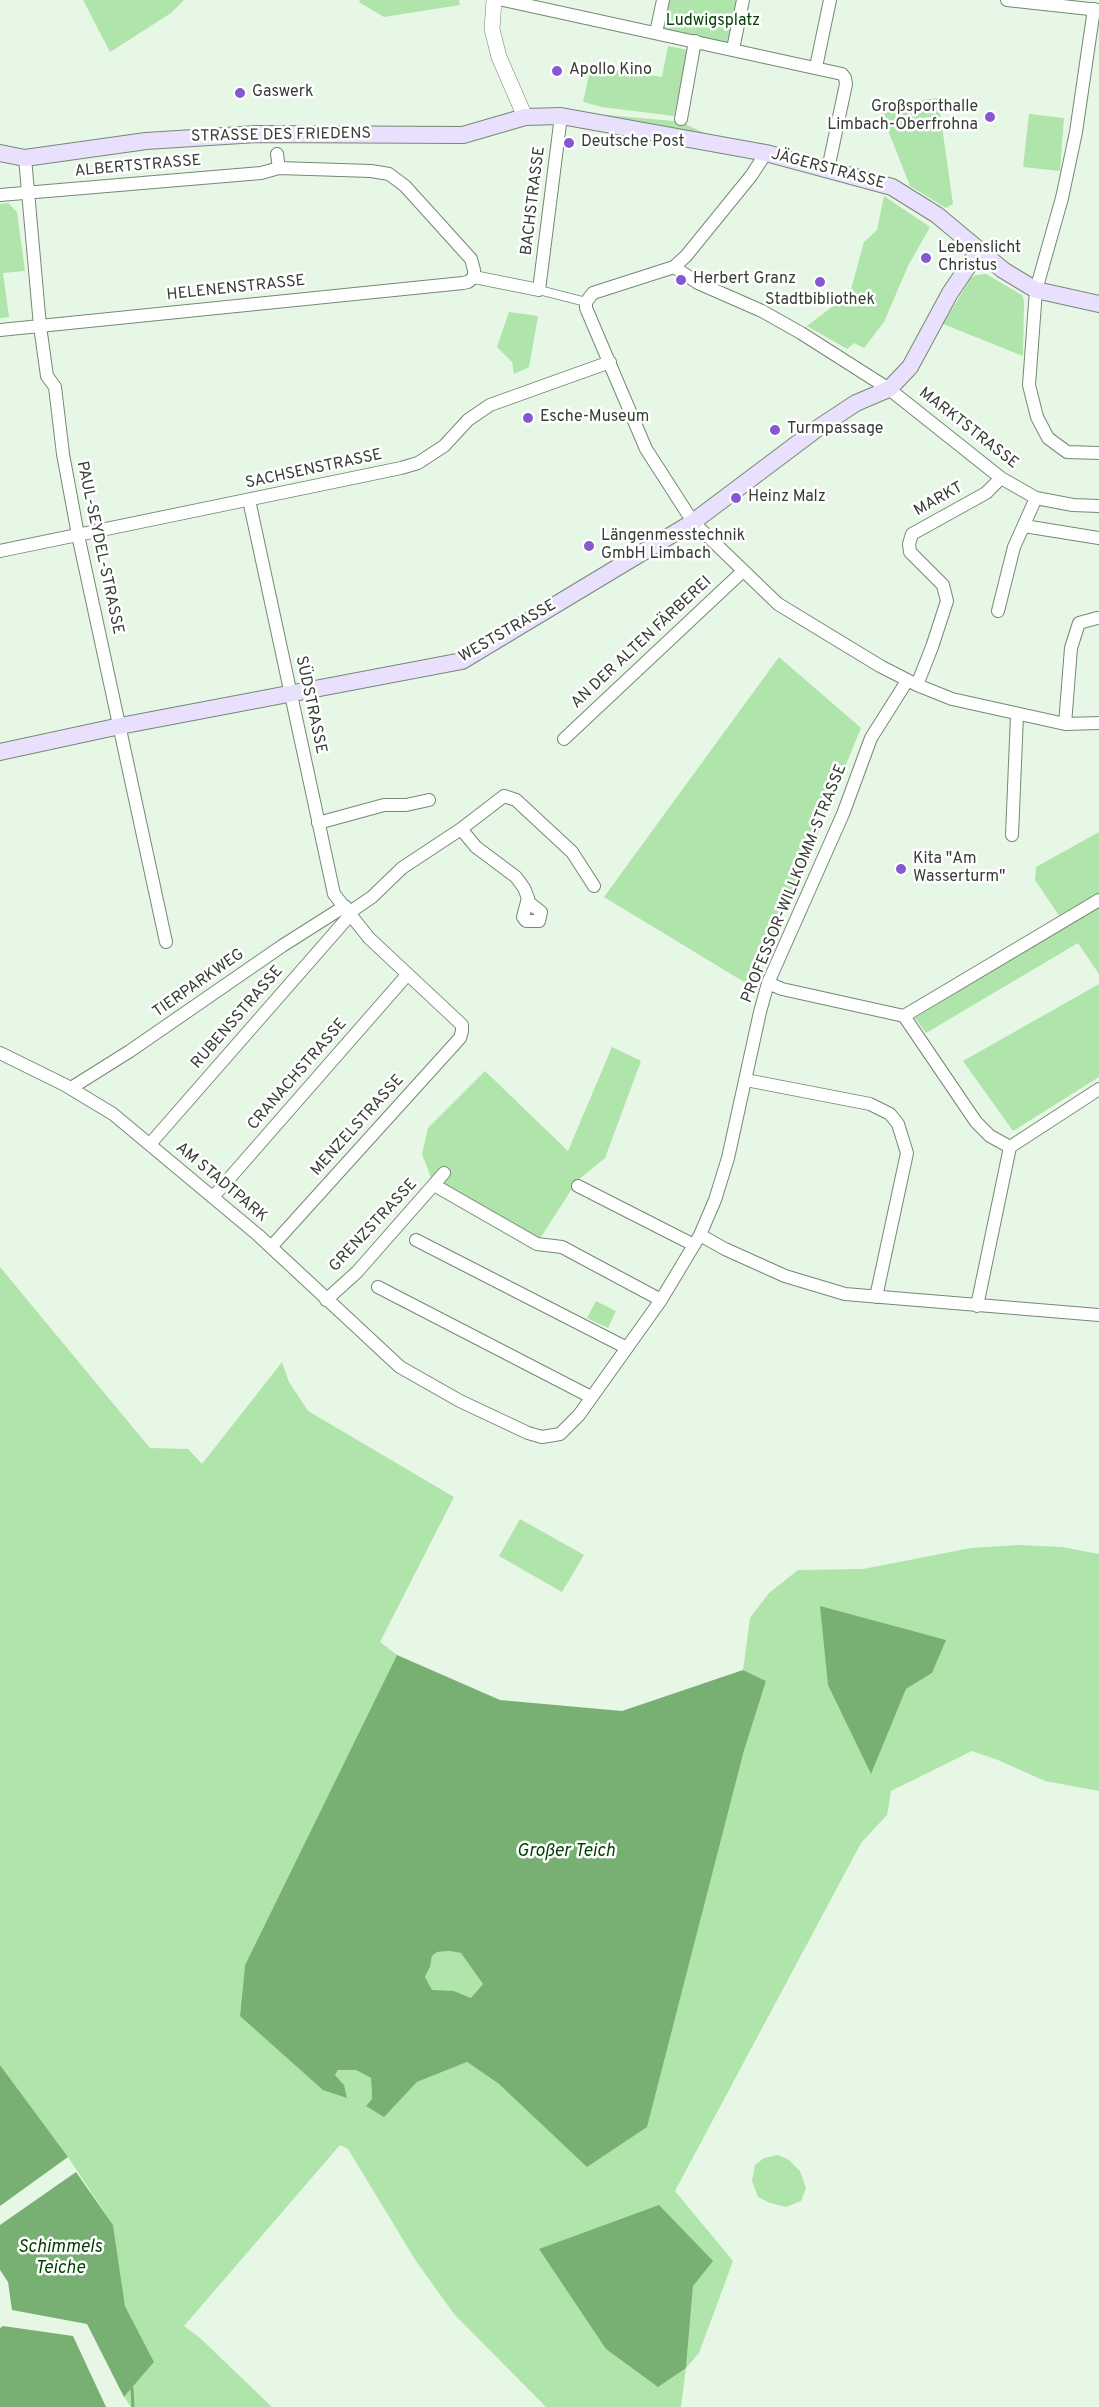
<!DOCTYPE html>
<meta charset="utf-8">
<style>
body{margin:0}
canvas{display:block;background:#e7f7e5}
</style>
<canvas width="1099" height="2407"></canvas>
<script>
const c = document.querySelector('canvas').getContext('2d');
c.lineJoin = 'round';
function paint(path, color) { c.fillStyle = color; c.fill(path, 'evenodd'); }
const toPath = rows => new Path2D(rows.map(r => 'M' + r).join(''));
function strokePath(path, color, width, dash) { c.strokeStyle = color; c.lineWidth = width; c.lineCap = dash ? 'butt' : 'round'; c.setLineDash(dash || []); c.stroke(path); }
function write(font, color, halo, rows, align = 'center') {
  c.font = font + ' Overpass,sans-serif'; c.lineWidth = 5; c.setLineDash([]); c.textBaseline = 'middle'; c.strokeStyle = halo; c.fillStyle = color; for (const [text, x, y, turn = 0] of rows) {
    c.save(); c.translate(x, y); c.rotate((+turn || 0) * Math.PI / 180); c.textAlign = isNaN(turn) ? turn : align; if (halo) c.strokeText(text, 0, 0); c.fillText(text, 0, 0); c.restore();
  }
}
paint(toPath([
 [83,0,184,0,171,13,110,52],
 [360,0,459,0,460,5,384,17,359,2],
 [663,0,743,0,733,49,656,33],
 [668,46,688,50,674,116,602,107,583,102,591,66,662,77],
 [938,98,953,204,946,208,910,186,878,105],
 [596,114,673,121,685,124,713,137],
 [1029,114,1064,118,1060,171,1023,167],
 [884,196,930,227,908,266,884,322,864,348,854,343,847,349,807,326,850,293,864,242,877,230],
 [8,203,17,212,25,271,3,273,9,317,0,318,0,204],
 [986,274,1022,295,1024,301,1023,356,943,324,971,278,976,275],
 [509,312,538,316,529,367,514,374,512,362,497,347],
 [779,657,861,728,754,988,604,897],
 [1099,832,1099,974,1078,943,926,1033,915,1018,1066,926,1035,880,1036,867],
 [1099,984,1099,1077,1013,1131,963,1061],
 [612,1047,641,1061,605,1158,577,1181,539,1240,434,1185,422,1154,428,1128,485,1071,568,1151],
 [0,1267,150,1448,188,1449,202,1464,282,1362,289,1382,308,1411,454,1497,380,1642,397,1655,245,1965,240,2016,344,2085,335,2075,338,2070,356,2070,371,2078,372,2099,366,2106,384,2116,417,2082,467,2062,499,2084,743,1754,766,1681,743,1670,750,1618,769,1593,798,1570,863,1569,971,1548,1019,1545,1062,1547,1099,1554,1099,1791,1045,1781,998,1760,972,1751,891,1791,887,1815,861,1843,675,2191,733,2261,699,2353,686,2368,681,2407,546,2407,454,2314,416,2261,348,2149,340,2145,184,2326,200,2338,272,2407,131,2407,124,2397,154,2362,125,2306,113,2225,68,2157,0,2065],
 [820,1606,932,1673,906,1689,870,1773],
 [659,2206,693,2286,686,2368,643,2213],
 [596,1301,616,1311,608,1328,587,1318],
 [520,1519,584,1555,562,1592,499,1556],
 [449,1951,461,1953,473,1967,483,1984,471,1998,454,1991,432,1991,425,1977,430,1967,432,1956,437,1952],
 [778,2155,789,2160,800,2171,806,2188,801,2201,786,2207,770,2203,758,2197,752,2181,755,2165,764,2158]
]), '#afe4aa');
paint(toPath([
 [820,1606,946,1640,932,1673,906,1689,871,1774,828,1685],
 [397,1655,500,1700,622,1711,743,1670,766,1681,743,1754,647,2127,587,2167,499,2084,467,2062,417,2082,384,2117,366,2106,372,2099,371,2078,356,2070,338,2070,335,2075,344,2085,347,2098,323,2090,240,2016,245,1965],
 [449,1951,461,1953,483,1984,471,1998,454,1991,432,1990,425,1977,430,1967,432,1956,437,1952],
 [0,2065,68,2157,0,2206],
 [76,2172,113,2225,125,2306,154,2362,124,2397,87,2324,12,2310,8,2282,0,2270,0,2225],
 [659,2205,713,2261,693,2286,686,2368,658,2387,606,2349,539,2249],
 [3,2326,73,2336,106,2407,0,2407,0,2328]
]), '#78b073');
strokePath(toPath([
 [132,2388,133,2407]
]), '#78b073', 3);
const pedestrian = toPath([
 [539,290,586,302]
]);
const minor = toPath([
 [503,0,842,74,845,78,846,84,828,169],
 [1007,0,1099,10],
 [1094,9,1076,132,1062,198,1036,290,1029,385,1037,417,1048,438,1067,452,1099,453],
 [656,33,663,0],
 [733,49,743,0],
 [816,67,830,0],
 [681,119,695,41],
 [766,153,751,176,686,256,674,267,593,293,586,302,586,308,646,449,693,522,778,604,880,666,917,685,952,699,1065,724,1099,723],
 [277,154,279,168],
 [25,158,40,326,47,376,55,387,63,454,78,535,166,942],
 [0,195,261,173,279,168,371,171,389,174,405,186,471,259,474,270,474,277],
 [674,267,698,283,762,311,801,333,889,389,1001,478,1036,498,1073,505,1099,506],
 [474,277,539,290,561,116],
 [0,330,463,283,468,282,474,277],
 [249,500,334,894,369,938,462,1025,462,1031,460,1038,271,1247],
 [1024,526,1099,538],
 [0,551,401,468,418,463,444,446,468,420,490,405,610,362],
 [998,611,1014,547,1036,498],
 [917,685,932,647,947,601,943,585,910,552,909,544,912,534,986,493,1001,478],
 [1065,724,1071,648,1079,623,1097,618],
 [564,739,743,571],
 [318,823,384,805,406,805,429,800],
 [461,829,504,796,516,800,572,852,594,886],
 [1012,835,1017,715],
 [350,912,372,897,402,868,461,829,476,847,516,877,524,888,528,898,523,917,526,921,539,921,541,912,527,901],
 [768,983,782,989,904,1016,976,1122,990,1136,1010,1147],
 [904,1016,1099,900],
 [0,1053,65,1085,113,1114,258,1235,400,1367,460,1401,528,1433,542,1437,560,1434,579,1415,661,1300,700,1235,715,1200,728,1158,760,1012,768,983,843,814,871,738,907,681],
 [746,1080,870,1104,890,1114,898,1124,907,1153,876,1297],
 [71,1088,130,1051,282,946,345,906],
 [150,1144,351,914],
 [434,1185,537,1244,562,1247,661,1300],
 [578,1186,694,1245],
 [213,1197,407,975],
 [700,1235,725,1249,785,1276,845,1294,1099,1315],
 [416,1240,627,1348],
 [378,1287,591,1397],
 [326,1300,357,1272,444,1173],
 [977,1306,1010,1147,1099,1089]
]);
const tertiary = toPath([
 [494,0,492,29,499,57,525,117]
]);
const secondary = toPath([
 [0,153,25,158,146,141,257,134,463,135,525,117,561,116,766,153,892,187,937,215,1003,270,1036,290,1099,304],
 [0,752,120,726,462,661,693,522,818,428,856,403,889,389,910,367,950,293,979,250]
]);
strokePath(pedestrian, '#788777', 10);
strokePath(minor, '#788777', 14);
strokePath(tertiary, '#788777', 16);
strokePath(secondary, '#788777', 18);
strokePath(pedestrian, '#fff', 8);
strokePath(minor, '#fff', 12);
strokePath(tertiary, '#fff', 15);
strokePath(secondary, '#e8e0fc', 16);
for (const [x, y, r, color] of [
 [557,71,6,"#8558d1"],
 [240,93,6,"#8558d1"],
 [990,117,6,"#8558d1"],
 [569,143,6,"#8558d1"],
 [926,258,6,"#8558d1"],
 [681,280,6,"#8558d1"],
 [820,282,6,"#8558d1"],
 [528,418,6,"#8558d1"],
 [775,430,6,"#8558d1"],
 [736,498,6,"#8558d1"],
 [589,546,6,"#8558d1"],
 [901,869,6,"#8558d1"]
]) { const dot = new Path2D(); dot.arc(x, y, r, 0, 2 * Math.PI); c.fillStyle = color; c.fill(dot); strokePath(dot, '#fff', 2); }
write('16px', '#054204', '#fff', [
 ["Ludwigsplatz",713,22]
]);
write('16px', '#373d36', '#fff', [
 ["Apollo Kino",569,71],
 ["Gaswerk",252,93],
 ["Großsporthalle",978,108,"right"],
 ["Limbach-Oberfrohna",978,126,"right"],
 ["Deutsche Post",581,143],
 ["Lebenslicht",938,249],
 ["Christus",938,267],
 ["Herbert Granz",693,280],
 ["Stadtbibliothek",820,301,"center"],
 ["Esche-Museum",540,418],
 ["Turmpassage",787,430],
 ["Heinz Malz",748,498],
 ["Längenmesstechnik",601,537],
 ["GmbH Limbach",601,555],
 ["Kita \"Am",913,860],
 ["Wasserturm\"",913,878]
], 'left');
write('16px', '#373d36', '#fff', [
 ["STRASSE DES FRIEDENS",281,136,-1],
 ["ALBERTSTRASSE",138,167,-5],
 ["JÄGERSTRASSE",828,170,15],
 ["BACHSTRASSE",534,201,-83],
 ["HELENENSTRASSE",236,289,-6],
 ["MARKTSTRASSE",968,429,38],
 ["SACHSENSTRASSE",314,470,-12],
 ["MARKT",939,500,-29],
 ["PAUL-SEYDEL-STRASSE",99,548,78],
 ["WESTSTRASSE",508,632,-30],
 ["AN DER ALTEN FÄRBEREI",642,643,-43],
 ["SÜDSTRASSE",310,705,78],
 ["PROFESSOR-WILLKOMM-STRASSE",795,884,-68],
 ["TIERPARKWEG",199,984,-35],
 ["RUBENSSTRASSE",238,1018,-49],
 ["CRANACHSTRASSE",298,1075,-49],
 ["MENZELSTRASSE",358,1126,-48],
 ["AM STADTPARK",221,1183,40],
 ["GRENZSTRASSE",374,1226,-47]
]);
write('italic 18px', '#013f01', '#fff', [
 ["Großer Teich",566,1852],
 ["Schimmels",60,2248],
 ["Teiche",60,2269]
]);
</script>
